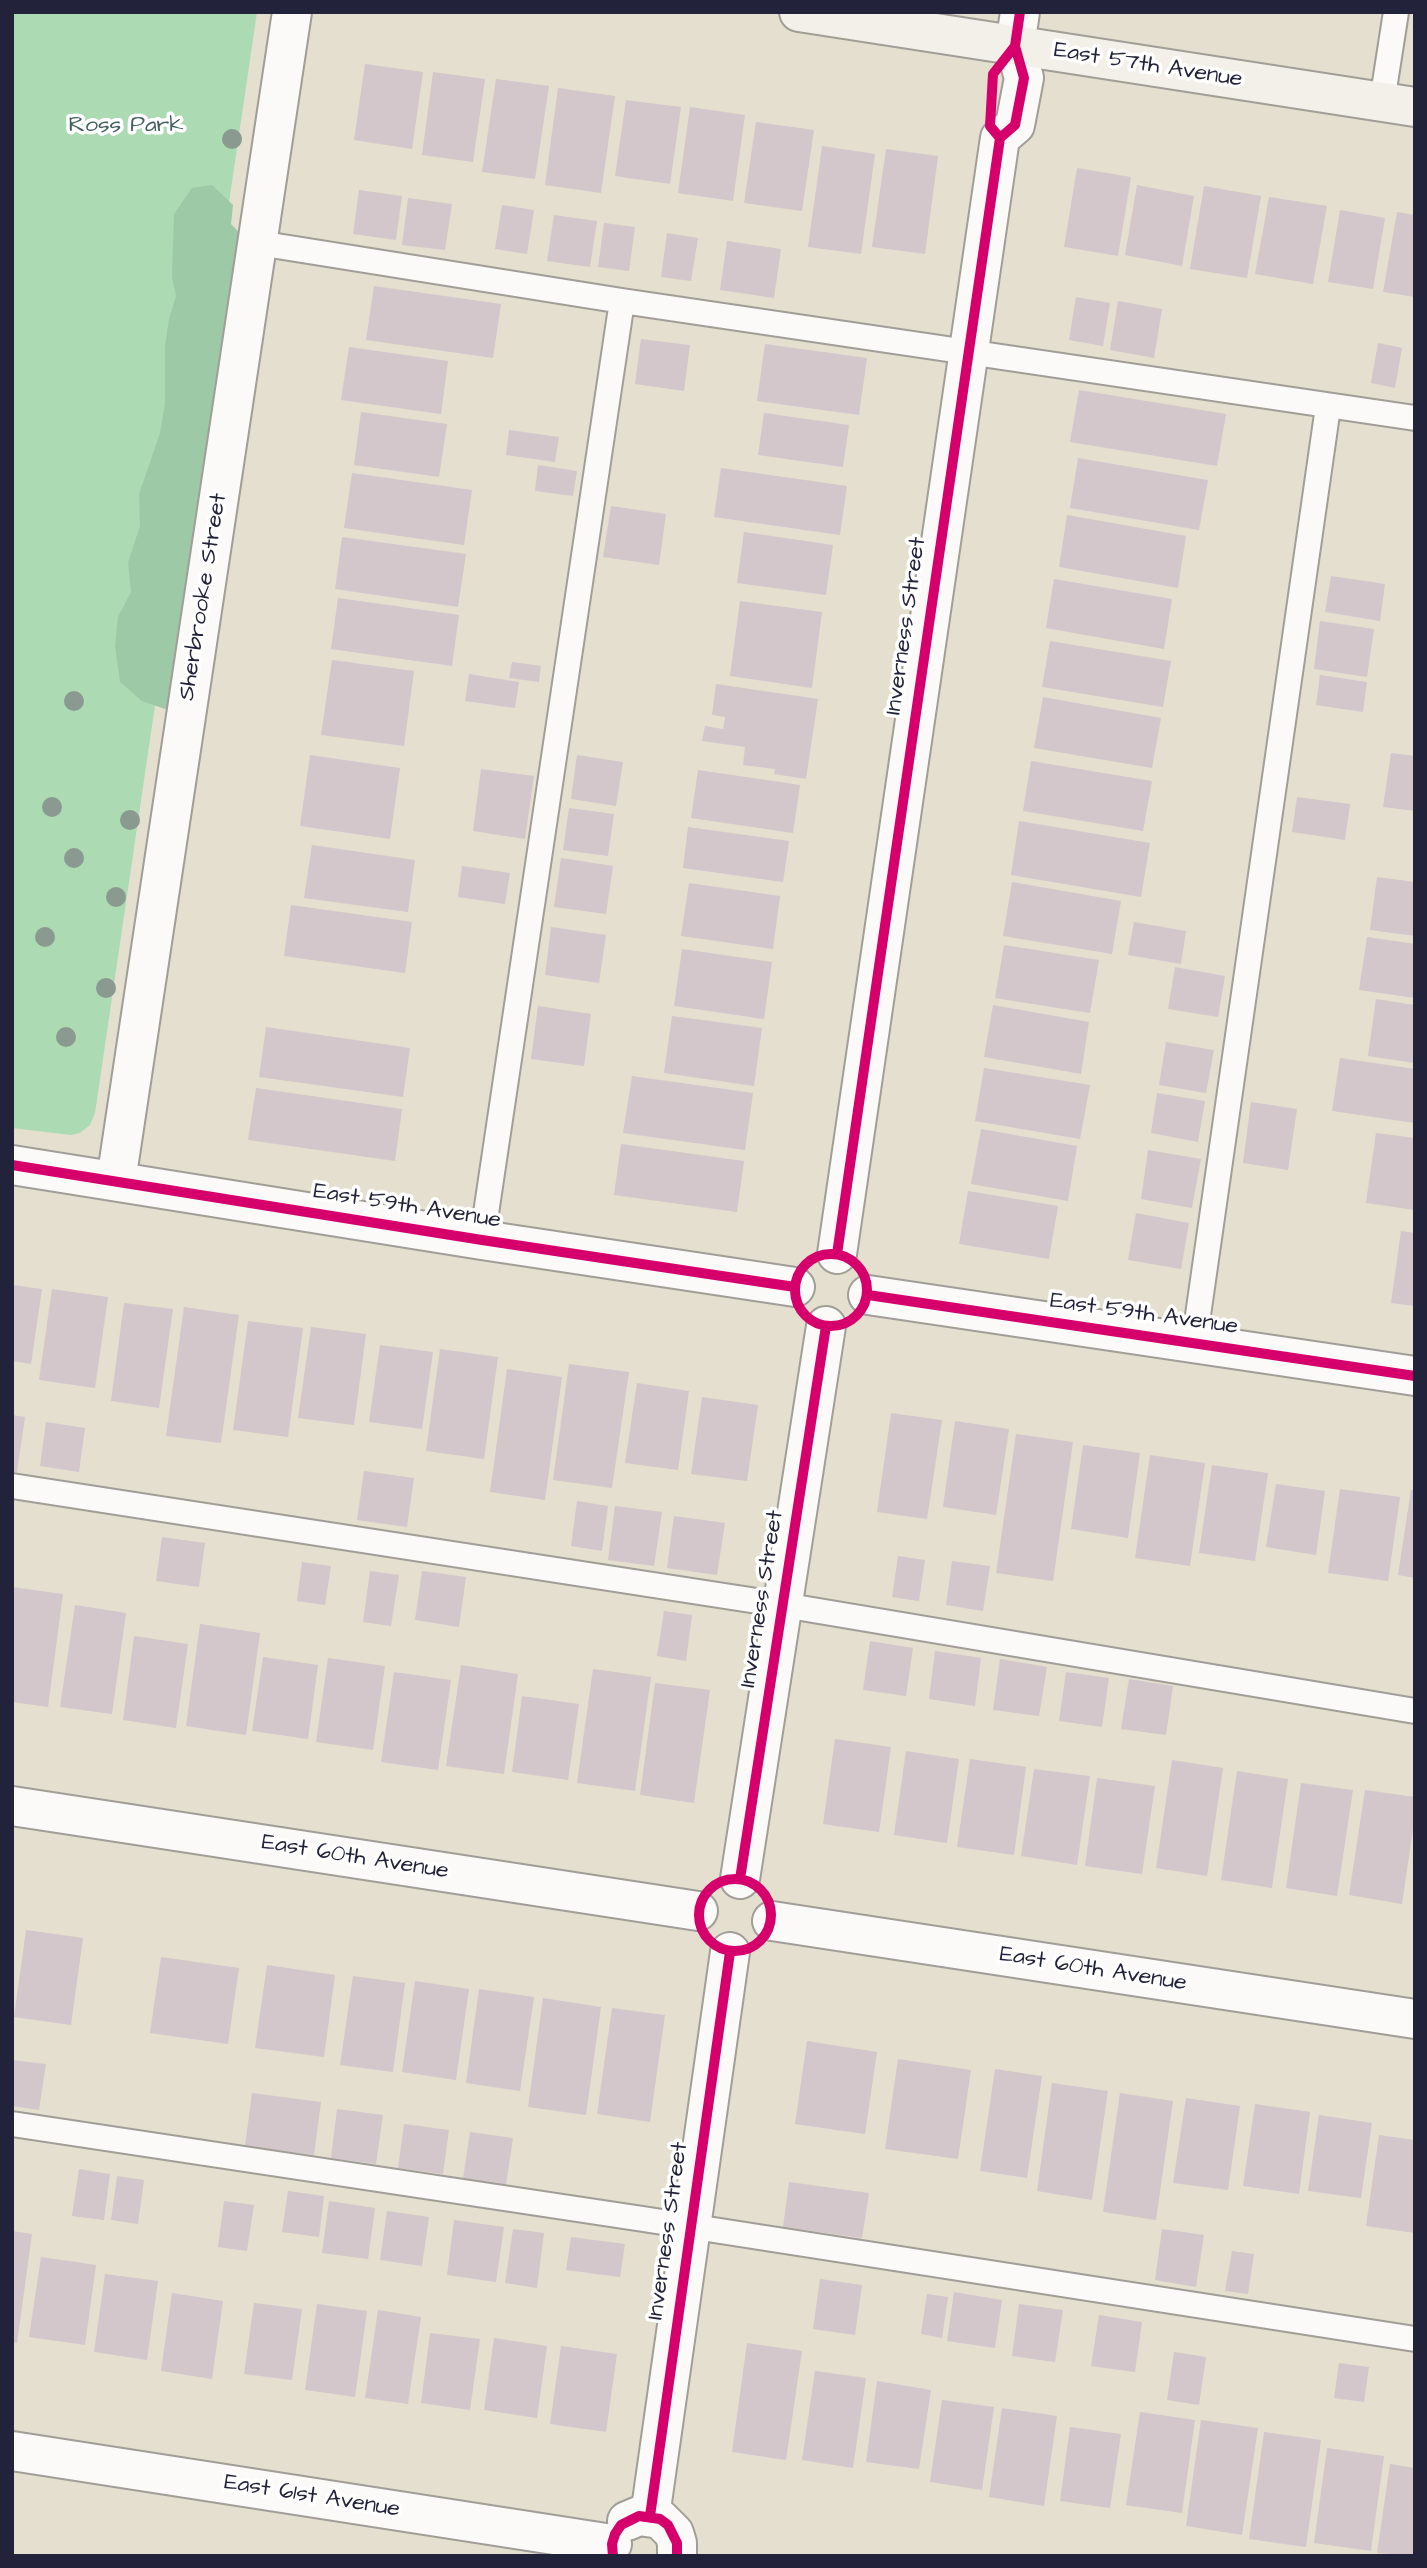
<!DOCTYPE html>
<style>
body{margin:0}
#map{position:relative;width:1427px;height:2568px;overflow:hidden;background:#e4dfcf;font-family:"Architects Daughter",sans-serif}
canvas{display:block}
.frame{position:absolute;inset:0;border:14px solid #22223b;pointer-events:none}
</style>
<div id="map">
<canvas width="1427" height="2568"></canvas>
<div class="frame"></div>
</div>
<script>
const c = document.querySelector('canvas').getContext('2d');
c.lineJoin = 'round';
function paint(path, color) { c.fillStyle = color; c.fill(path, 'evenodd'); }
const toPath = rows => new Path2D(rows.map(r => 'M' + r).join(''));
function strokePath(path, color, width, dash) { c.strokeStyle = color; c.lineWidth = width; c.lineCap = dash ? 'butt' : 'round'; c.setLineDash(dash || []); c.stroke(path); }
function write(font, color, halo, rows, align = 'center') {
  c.font = font + ' "Architects Daughter",sans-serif'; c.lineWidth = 7; c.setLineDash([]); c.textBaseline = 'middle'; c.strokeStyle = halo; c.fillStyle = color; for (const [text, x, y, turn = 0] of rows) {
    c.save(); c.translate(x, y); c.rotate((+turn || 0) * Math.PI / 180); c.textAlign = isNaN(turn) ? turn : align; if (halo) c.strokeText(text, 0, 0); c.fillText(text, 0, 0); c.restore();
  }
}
paint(toPath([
 [12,12,257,12,95,1113,90,1125,80,1133,71,1135,12,1128]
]), '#abdab3');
paint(toPath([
 [212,185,233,205,231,224,248,242,181,703,165,709,142,701,120,682,115,646,118,617,131,592,128,562,140,526,139,494,160,433,165,404,165,346,169,319,176,296,172,277,174,214,192,188]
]), '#9ec9a6');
paint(toPath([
 [365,64,423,72,412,149,354,140],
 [433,72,485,79,473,162,422,155],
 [496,79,549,86,535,179,482,172],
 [558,88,615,96,601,193,545,185],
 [626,100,681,107,670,184,615,176],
 [690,107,745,115,733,201,678,193],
 [756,122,814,130,802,211,744,203],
 [822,146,875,154,861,254,808,247],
 [886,149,938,156,925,254,872,247],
 [1077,168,1131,177,1118,256,1064,247],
 [1137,185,1194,196,1182,266,1125,255],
 [1204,186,1261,196,1247,278,1190,269],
 [359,190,402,196,396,240,353,234],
 [1269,197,1327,206,1313,284,1255,274],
 [408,198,452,204,445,250,402,245],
 [502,205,534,210,527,254,495,249],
 [1340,210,1385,218,1373,289,1328,282],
 [1397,212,1415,215,1415,297,1383,292],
 [554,215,597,221,590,267,547,261],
 [604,223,635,227,629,271,598,267],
 [667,233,698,238,691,281,661,277],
 [727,241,781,249,774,298,720,290],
 [374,286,501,304,493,358,366,340],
 [1076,297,1110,303,1103,346,1069,340],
 [1118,301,1162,309,1154,358,1110,350],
 [641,339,690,345,684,391,635,384],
 [1378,343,1402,348,1395,388,1371,383],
 [765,344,867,358,859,415,757,401],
 [349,347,448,361,441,414,341,400],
 [1079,390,1226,414,1217,466,1070,442],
 [361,412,447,424,439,477,354,465],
 [764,413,849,425,843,467,758,455],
 [509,430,559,437,555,462,506,455],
 [1078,458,1208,480,1199,530,1070,508],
 [538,465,577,471,573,496,535,491],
 [721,468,847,486,840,535,714,517],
 [352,473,472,490,464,545,344,528],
 [611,506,666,514,659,565,603,557],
 [1067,515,1186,536,1178,588,1059,567],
 [744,532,833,545,826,595,737,583],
 [342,537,466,554,458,607,335,589],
 [1331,576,1385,584,1380,621,1325,612],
 [1054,579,1172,599,1164,649,1046,628],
 [338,598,459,615,452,666,331,649],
 [740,601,822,612,812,688,730,676],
 [1320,621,1374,629,1367,677,1314,669],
 [1050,641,1171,661,1163,707,1042,687],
 [332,660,414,671,404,746,321,735],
 [512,662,541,666,539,682,509,678],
 [469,674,519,682,515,708,465,701],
 [1320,675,1367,682,1363,712,1316,705],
 [716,684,818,699,806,779,774,774,775,769,743,765,745,747,702,741,705,726,723,729,725,717,712,715],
 [1043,697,1161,718,1152,768,1034,748],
 [1391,753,1415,756,1415,811,1383,807],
 [310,755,400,768,390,839,300,826],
 [577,755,623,762,616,806,571,799],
 [1031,761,1152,781,1143,831,1023,811],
 [481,769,534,776,525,839,473,831],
 [698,770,800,785,793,833,691,818],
 [1297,797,1350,804,1345,840,1292,832],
 [569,808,614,814,608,856,563,850],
 [1019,821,1150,843,1141,897,1011,875],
 [688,827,789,841,783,882,683,868],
 [312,845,415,860,408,912,304,898],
 [561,858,613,866,606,914,554,907],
 [462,866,510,873,505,904,458,897],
 [1377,877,1415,882,1415,936,1370,930],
 [1012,882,1121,901,1112,954,1003,936],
 [689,883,780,896,773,949,681,936],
 [291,905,412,922,405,973,284,956],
 [1134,922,1186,931,1181,964,1128,955],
 [551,927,606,935,599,983,545,975],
 [1367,937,1415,944,1415,998,1359,990],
 [1004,945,1099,960,1090,1013,995,998],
 [682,949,772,962,764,1019,674,1006],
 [1175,967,1225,976,1218,1017,1168,1009],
 [1376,999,1415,1005,1415,1063,1368,1056],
 [993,1005,1089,1022,1081,1074,984,1057],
 [538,1006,591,1014,584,1066,531,1059],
 [672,1016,762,1028,754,1086,664,1073],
 [266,1027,410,1048,403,1097,259,1077],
 [1166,1042,1214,1050,1206,1093,1159,1085],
 [1340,1058,1415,1069,1415,1123,1332,1111],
 [984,1068,1090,1085,1080,1139,975,1121],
 [632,1076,753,1093,745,1150,623,1133],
 [256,1088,402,1109,395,1161,248,1140],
 [1157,1093,1205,1101,1198,1142,1151,1133],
 [1251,1102,1297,1109,1288,1170,1243,1163],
 [981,1129,1077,1146,1068,1201,971,1184],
 [1376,1133,1415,1138,1415,1210,1366,1203],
 [621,1144,744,1161,737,1212,614,1195],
 [1148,1150,1201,1159,1192,1208,1141,1199],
 [968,1191,1058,1206,1049,1259,959,1244],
 [1136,1213,1189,1223,1181,1269,1128,1260],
 [1401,1231,1415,1233,1415,1306,1391,1303],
 [12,1285,42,1289,31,1364,12,1361],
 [52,1289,108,1297,95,1388,39,1380],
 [124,1303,173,1309,159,1408,111,1401],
 [184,1307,239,1315,221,1443,166,1436],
 [248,1321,303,1328,288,1437,233,1430],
 [311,1327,366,1334,354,1425,298,1418],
 [380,1345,433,1352,422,1429,369,1422],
 [440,1349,498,1357,484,1459,426,1451],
 [569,1364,629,1372,612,1488,553,1480],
 [507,1369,562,1377,545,1500,490,1492],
 [637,1383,689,1391,678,1470,625,1463],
 [702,1397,758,1405,747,1481,691,1474],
 [891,1413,942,1420,927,1519,877,1512],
 [12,1415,25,1417,17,1472,12,1472],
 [955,1421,1009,1429,996,1515,943,1507],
 [46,1422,85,1428,79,1472,40,1466],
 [1016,1434,1073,1442,1053,1581,996,1573],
 [1083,1445,1140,1453,1128,1538,1071,1529],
 [1150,1455,1205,1463,1190,1566,1135,1558],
 [1212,1465,1268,1473,1255,1561,1199,1553],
 [364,1471,414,1478,407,1527,357,1520],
 [1276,1484,1325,1491,1316,1555,1266,1547],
 [1340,1489,1400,1497,1388,1581,1328,1573],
 [1411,1490,1415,1490,1415,1578,1398,1575],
 [577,1501,608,1506,602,1551,571,1546],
 [615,1506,662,1512,654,1566,608,1560],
 [674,1516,725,1523,717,1575,667,1568],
 [162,1537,205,1543,199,1587,156,1581],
 [898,1556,925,1560,919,1601,892,1597],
 [952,1561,990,1566,983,1611,946,1605],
 [302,1562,331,1566,325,1605,297,1601],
 [370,1571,399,1575,391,1626,363,1622],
 [422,1571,466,1577,459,1627,415,1620],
 [12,1587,63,1594,48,1707,12,1702],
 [75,1605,126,1613,112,1714,60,1707],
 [664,1611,692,1615,686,1661,657,1656],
 [200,1624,260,1633,246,1735,186,1726],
 [134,1636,188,1644,176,1728,123,1720],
 [870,1641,913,1648,906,1696,863,1690],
 [935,1651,981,1658,975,1706,929,1699],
 [263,1657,318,1665,308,1739,252,1731],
 [328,1658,385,1666,373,1750,316,1742],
 [1000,1659,1047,1667,1039,1716,993,1710],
 [461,1665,518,1674,504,1774,446,1766],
 [593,1669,651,1677,635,1791,577,1783],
 [394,1672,451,1680,438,1770,381,1762],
 [1066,1672,1109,1678,1102,1727,1059,1721],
 [1129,1679,1173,1686,1166,1735,1121,1729],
 [655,1683,710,1690,694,1803,640,1795],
 [522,1696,579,1704,568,1780,512,1772],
 [835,1739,891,1747,879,1832,823,1824],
 [906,1751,959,1759,947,1843,894,1835],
 [970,1759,1026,1767,1014,1855,957,1847],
 [1172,1760,1223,1768,1207,1876,1156,1868],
 [1034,1769,1090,1776,1077,1865,1021,1856],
 [1237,1771,1288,1779,1272,1888,1221,1880],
 [1097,1778,1155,1786,1142,1874,1085,1866],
 [1301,1783,1353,1790,1337,1896,1286,1888],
 [1365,1790,1415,1797,1415,1815,1402,1904,1349,1895],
 [26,1930,83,1938,71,2025,14,2017],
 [161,1957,239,1968,228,2044,150,2033],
 [267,1965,335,1975,324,2057,255,2048],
 [353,1976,405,1983,393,2072,340,2065],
 [415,1981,469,1989,456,2080,402,2072],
 [479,1989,534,1997,520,2091,466,2083],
 [543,1998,601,2007,586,2115,528,2107],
 [612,2008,665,2015,650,2122,597,2114],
 [807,2041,877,2052,865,2134,795,2124],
 [898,2059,971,2070,958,2159,885,2149],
 [12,2060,46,2064,39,2110,12,2106],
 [995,2069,1042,2076,1027,2178,980,2171],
 [1052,2083,1108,2091,1092,2200,1037,2191],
 [252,2093,321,2102,314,2155,245,2146],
 [1120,2093,1173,2101,1156,2220,1103,2212],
 [1186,2098,1240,2106,1228,2190,1173,2183],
 [1255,2104,1310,2112,1299,2194,1243,2186],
 [337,2109,383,2115,376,2164,331,2158],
 [1319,2115,1372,2123,1361,2198,1308,2191],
 [404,2124,449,2130,443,2174,398,2168],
 [470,2132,513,2138,506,2185,463,2179],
 [1379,2135,1415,2140,1415,2233,1366,2226],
 [79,2169,110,2174,104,2220,72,2216],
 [117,2176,144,2180,138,2224,111,2220],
 [789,2182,869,2193,862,2238,783,2227],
 [288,2191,324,2196,319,2237,282,2232],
 [224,2201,254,2205,247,2251,218,2247],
 [329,2201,375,2208,368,2259,322,2253],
 [387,2211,429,2217,422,2266,380,2260],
 [454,2220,504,2227,496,2282,447,2275],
 [513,2229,544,2233,537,2288,505,2283],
 [1162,2229,1204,2235,1196,2287,1155,2280],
 [12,2231,32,2234,17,2343,12,2342],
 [571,2237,625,2244,620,2277,566,2270],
 [1232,2251,1254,2254,1248,2294,1225,2291],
 [41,2257,96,2265,85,2345,29,2337],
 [105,2274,158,2281,147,2360,94,2352],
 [820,2279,862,2285,855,2335,813,2329],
 [954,2292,1002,2300,995,2348,947,2341],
 [172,2293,223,2301,212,2379,161,2371],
 [927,2294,948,2297,942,2338,921,2334],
 [254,2303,302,2309,292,2380,244,2374],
 [317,2304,367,2311,355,2397,305,2390],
 [1019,2304,1063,2310,1055,2362,1012,2356],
 [378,2310,421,2317,408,2404,365,2398],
 [1099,2315,1142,2322,1135,2372,1091,2366],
 [430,2333,480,2339,470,2410,421,2403],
 [494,2338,547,2346,537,2418,484,2410],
 [747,2343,802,2351,786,2460,732,2452],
 [561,2346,617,2354,606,2432,550,2424],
 [1174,2352,1206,2357,1199,2405,1167,2400],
 [1339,2363,1369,2367,1364,2402,1334,2398],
 [815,2371,866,2378,853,2468,802,2460],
 [877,2381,931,2390,919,2469,866,2462],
 [942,2400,994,2407,982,2490,930,2482],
 [1002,2408,1057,2416,1044,2506,989,2497],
 [1140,2412,1195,2420,1182,2513,1126,2505],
 [1201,2420,1258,2428,1242,2535,1186,2526],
 [1070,2427,1121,2434,1110,2508,1060,2501],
 [1264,2432,1321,2440,1306,2547,1249,2539],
 [1327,2448,1384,2456,1371,2551,1314,2543],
 [1390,2464,1415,2468,1415,2556,1377,2553]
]), '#d3c7cc');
const lane = toPath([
 [1382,102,1396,12],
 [258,243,622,301,1415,418],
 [482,1240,622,301],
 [1194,1343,1328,407],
 [12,1486,783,1605,1415,1711],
 [12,2124,643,2219,1415,2339]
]);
const street = toPath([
 [12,1165,482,1240,795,1287],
 [116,1181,292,12],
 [837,1254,1000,138,1015,125,1024,78,1015,46,1020,12],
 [868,1295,1415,1376],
 [12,1806,698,1911],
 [740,1879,826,1326],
 [772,1921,1415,2019],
 [12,2451,612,2544],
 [650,2516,730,1952],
 [627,2521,639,2516,660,2519,674,2533,677,2543,677,2556]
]);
const secondary = toPath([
 [799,12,1415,107]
]);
strokePath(lane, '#a09e97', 28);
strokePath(street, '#a09e97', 42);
strokePath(secondary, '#a09e97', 42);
strokePath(lane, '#fbfaf8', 24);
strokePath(street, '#fbfaf8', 38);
strokePath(secondary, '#f3f0e9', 38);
strokePath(toPath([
 [1000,138,990,126,993,74,1015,46],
 [12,1165,482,1240,795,1287],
 '795 1290a36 36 0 1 1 72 0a36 36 0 1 1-72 0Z',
 [837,1254,1000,138,1015,125,1024,78,1015,46,1020,12],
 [868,1295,1415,1376],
 '699 1915a36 36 0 1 1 72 0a36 36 0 1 1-72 0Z',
 [740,1879,826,1326],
 [650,2516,730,1952],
 [613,2556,612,2544,615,2534,621,2525,639,2516,660,2519,668,2525,677,2543,677,2556]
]), '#d6006c', 10);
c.fillStyle = '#8b9a90';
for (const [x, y] of [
 [232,139],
 [74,701],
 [52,807],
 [130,820],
 [74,858],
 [116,897],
 [45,937],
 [106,988],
 [66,1037]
]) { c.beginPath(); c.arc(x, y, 10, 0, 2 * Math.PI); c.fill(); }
write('23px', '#22223b', '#fff', [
 ["East 57th Avenue",1148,66,9],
 ["Sherbrooke Street",204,597,-81],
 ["Inverness Street",907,626,-82],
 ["East 59th Avenue",407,1207,9],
 ["East 59th Avenue",1144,1315,8],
 ["Inverness Street",763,1599,-81],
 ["East 60th Avenue",355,1858,9],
 ["East 60th Avenue",1093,1970,9],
 ["Inverness Street",669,2231,-82],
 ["East 61st Avenue",312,2497,9]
]);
write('23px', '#42615d', '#fff', [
 ["Ross Park",126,126]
]);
</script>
